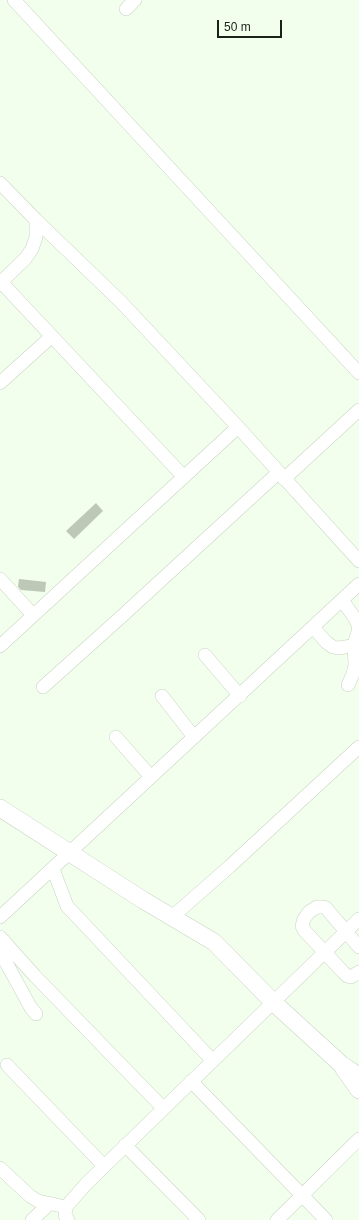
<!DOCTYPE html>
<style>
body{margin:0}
#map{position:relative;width:359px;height:1220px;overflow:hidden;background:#f3ffed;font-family:Arial,sans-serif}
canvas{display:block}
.scale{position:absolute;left:217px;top:20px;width:65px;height:18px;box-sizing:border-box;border:2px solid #1c211a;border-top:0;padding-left:5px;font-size:12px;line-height:14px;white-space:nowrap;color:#1c211a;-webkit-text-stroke:3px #f3ffed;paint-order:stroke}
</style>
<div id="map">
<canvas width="359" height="1220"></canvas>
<div class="scale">50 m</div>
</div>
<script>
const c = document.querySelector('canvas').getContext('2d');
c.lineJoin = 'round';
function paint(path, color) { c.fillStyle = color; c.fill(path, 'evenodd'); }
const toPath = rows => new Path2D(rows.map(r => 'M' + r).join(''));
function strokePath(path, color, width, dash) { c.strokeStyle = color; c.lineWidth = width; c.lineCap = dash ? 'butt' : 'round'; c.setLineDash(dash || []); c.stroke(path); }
paint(toPath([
 [96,503,103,511,74,539,66,531],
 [19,579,46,582,45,592,21,590,18,587]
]), '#bdc8b7');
const minor = toPath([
 [14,0,359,373],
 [126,9,135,0],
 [0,183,36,220,121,302,238,427,359,561],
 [1,282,184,477],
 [0,283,25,259,32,249,36,237,36,220],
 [0,383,52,336],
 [284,479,359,410],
 [0,579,33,615],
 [342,600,354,617,359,626,358,632,354,645,355,665,353,674,348,685],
 [313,627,326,642,333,647,338,648,345,647,354,645],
 [0,646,238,427],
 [205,655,240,696],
 [43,687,121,617,279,472],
 [162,696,194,737],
 [116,737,151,777],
 [53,869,67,906,212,1060],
 [0,917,359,584],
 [172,917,229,867,359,747],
 [0,937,35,976,163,1108],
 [4,941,1,950,2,955,31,1008,36,1014],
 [359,947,326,908,323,907,317,907,309,912,304,919,302,926,304,930,343,972,347,976,351,977,359,972],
 [7,1065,104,1166],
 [191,1081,326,1220],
 [125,1145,199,1220],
 [0,1168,30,1196,38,1201,66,1207],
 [32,1220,45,1208,47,1204],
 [68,1220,65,1215,66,1207,86,1184,359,919],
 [277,1220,359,1139]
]);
const major = toPath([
 [0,808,143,900,214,942,273,1002,342,1065,359,1076],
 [344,1069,359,1090]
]);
strokePath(minor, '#c8d3c2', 14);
strokePath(major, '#c8d3c2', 18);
strokePath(minor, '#fff', 13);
strokePath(major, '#fff', 17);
</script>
